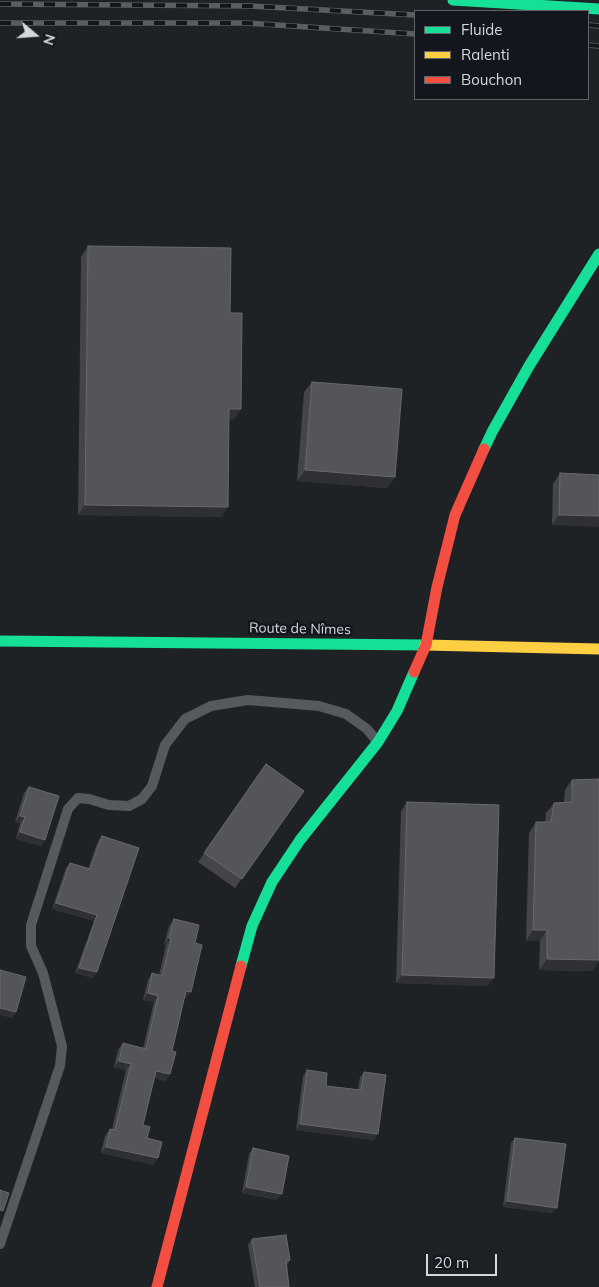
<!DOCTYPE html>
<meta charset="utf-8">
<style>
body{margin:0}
#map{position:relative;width:599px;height:1287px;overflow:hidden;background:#1f2225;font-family:Mulish,sans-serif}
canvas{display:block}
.legend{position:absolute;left:414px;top:10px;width:175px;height:90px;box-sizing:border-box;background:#13171d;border:1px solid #606469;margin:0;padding:6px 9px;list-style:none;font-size:15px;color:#d4d7db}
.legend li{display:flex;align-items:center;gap:10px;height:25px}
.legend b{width:25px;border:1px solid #606469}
.north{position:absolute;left:10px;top:10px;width:50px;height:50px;-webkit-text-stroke:4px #13171d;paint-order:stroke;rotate:108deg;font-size:14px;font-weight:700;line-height:20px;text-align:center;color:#d4d7db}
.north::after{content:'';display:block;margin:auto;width:18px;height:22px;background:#d4d7db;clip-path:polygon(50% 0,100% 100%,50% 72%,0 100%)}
.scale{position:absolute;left:426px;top:1254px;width:71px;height:22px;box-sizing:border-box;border:2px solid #d4d7db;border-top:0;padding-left:6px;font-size:15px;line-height:18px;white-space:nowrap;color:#d4d7db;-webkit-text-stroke:4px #13171d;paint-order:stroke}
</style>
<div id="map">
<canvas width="599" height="1287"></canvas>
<ul class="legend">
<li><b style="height:6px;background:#16e098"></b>Fluide</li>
<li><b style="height:6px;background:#ffcf43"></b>Ralenti</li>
<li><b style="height:6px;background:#f24e42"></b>Bouchon</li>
</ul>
<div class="north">N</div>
<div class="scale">20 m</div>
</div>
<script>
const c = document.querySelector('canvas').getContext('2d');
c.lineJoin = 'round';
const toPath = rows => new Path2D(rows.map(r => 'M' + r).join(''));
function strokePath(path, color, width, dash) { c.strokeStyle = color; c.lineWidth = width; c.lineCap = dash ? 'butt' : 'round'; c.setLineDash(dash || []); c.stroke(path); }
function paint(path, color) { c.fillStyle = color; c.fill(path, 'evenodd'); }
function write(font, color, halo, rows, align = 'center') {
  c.font = font + ' Mulish,sans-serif'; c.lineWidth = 5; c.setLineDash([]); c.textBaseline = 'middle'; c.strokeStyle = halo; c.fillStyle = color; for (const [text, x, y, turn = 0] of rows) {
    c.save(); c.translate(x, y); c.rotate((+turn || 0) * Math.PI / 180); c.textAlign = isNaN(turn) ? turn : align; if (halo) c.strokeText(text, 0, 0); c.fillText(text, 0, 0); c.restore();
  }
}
strokePath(toPath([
 [0,1244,60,1066,62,1046,43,973,31,946,31,925,68,809,78,798,89,799,109,805,129,806,142,799,152,786,165,745,185,719,211,706,248,700,319,706,346,714,367,729,377,741]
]), '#56595e', 10);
strokePath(toPath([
 [453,0,599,9],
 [484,449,492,432,529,366,599,254],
 [0,641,425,645],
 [241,966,252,926,272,882,300,840,378,742,397,711,414,672]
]), '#16e098', 11);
strokePath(toPath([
 [425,645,599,649]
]), '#ffcf43', 11);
strokePath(toPath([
 [414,672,426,645,437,587,455,515,484,449],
 [157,1287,241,966]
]), '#f24e42', 11);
const rail = toPath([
 [0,4,250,6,415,15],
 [0,23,246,23,415,34],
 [588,25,599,26],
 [588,45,599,46]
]);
strokePath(rail, '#5a5e61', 5.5);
strokePath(rail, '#13171d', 4, [11]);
paint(toPath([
 [88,246,230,313,241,409,233,420,229,419,221,517,78,515,81,257],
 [312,382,395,477,387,488,297,481,304,392],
 [560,473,599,475,552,525,553,484],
 [266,764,304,791,235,888,198,862],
 [599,779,599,961,592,971,539,970,540,941,526,941,529,833,536,822,545,822,546,813,554,803,564,802,565,790,572,780],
 [29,787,41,846,16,839,20,823,15,822,24,793],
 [407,802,488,986,396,983,401,811],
 [102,836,97,972,93,978,75,973,94,921,52,909,66,868,70,863,88,869,98,841],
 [174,919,195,943,186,998,184,998,172,1051,166,1081,154,1078,143,1125,154,1165,101,1153,105,1136,110,1129,112,1129,126,1070,114,1067,118,1050,123,1043,143,1048,154,1002,143,1000,148,980,152,973,159,975,166,945,164,945,169,926],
 [307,1070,326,1086,358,1090,360,1077,364,1072,374,1140,296,1130,303,1076],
 [515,1138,553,1213,503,1207,511,1143],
 [253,1148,277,1200,242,1193,249,1154],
 [252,1239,290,1260,287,1265,289,1287,255,1287,248,1245]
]), '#444548');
paint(toPath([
 [229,409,241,409,233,420,222,419],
 [305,470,395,477,387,488,297,481],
 [85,505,228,507,221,517,78,515],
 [559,515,599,516,599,527,552,525],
 [20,816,25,817,20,823,15,822],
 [20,832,45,840,41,846,16,839],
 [56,903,97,915,94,921,52,909],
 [533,930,547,930,540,941,526,941],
 [169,938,171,939,166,945,164,945],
 [547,959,599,960,599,961,592,971,539,970],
 [79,968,97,972,93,978,75,973],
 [402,975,494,978,488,986,396,983],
 [186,991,191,992,186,998,182,997],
 [148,993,158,996,154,1002,143,1000],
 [0,1008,16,1012,12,1018,0,1015],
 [119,1061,131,1064,126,1070,114,1067],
 [156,1071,170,1074,166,1081,151,1078],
 [300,1124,378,1134,374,1140,296,1130],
 [106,1147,158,1158,154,1165,101,1153],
 [246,1187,282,1194,277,1200,242,1193],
 [507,1201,557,1208,553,1213,503,1207]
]), '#2f3033');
const building = toPath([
 [88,246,231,248,230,313,242,313,241,409,229,409,228,507,85,505,88,246],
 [312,382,402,389,395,477,305,470,312,382],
 [560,473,599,475,599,516,559,515,560,473],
 [266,764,304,791,242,879,204,853,266,764],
 [599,779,599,960,547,959,547,930,533,930,536,822,551,822,554,803,572,802,572,780,599,779],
 [29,787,59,796,45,840,20,832,25,817,20,816,29,787],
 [407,802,499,805,494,978,402,975,407,802],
 [102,836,139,848,97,972,79,968,97,915,56,903,70,863,90,869,102,836],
 [174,919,199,925,195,943,202,945,191,992,186,991,172,1051,176,1052,170,1074,156,1071,143,1125,150,1127,147,1138,162,1142,158,1158,106,1147,110,1129,115,1130,131,1064,119,1061,123,1043,146,1049,158,996,148,993,152,973,162,976,171,939,169,938,174,919],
 [0,970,26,977,16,1012,0,1008,0,970],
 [307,1070,327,1073,326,1086,361,1090,364,1072,386,1075,378,1134,300,1124,307,1070],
 [515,1138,566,1144,557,1208,507,1201,515,1138],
 [253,1148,289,1156,282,1194,246,1187,253,1148],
 [0,1190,9,1193,3,1211,0,1210,0,1190],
 [286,1235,290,1260,286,1261,289,1287,260,1287,252,1239,286,1235]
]);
paint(building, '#535558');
strokePath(building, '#68696c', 1);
write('14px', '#d4d7db', '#13171d', [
 ["Route de Nîmes",300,629,1]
]);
</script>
